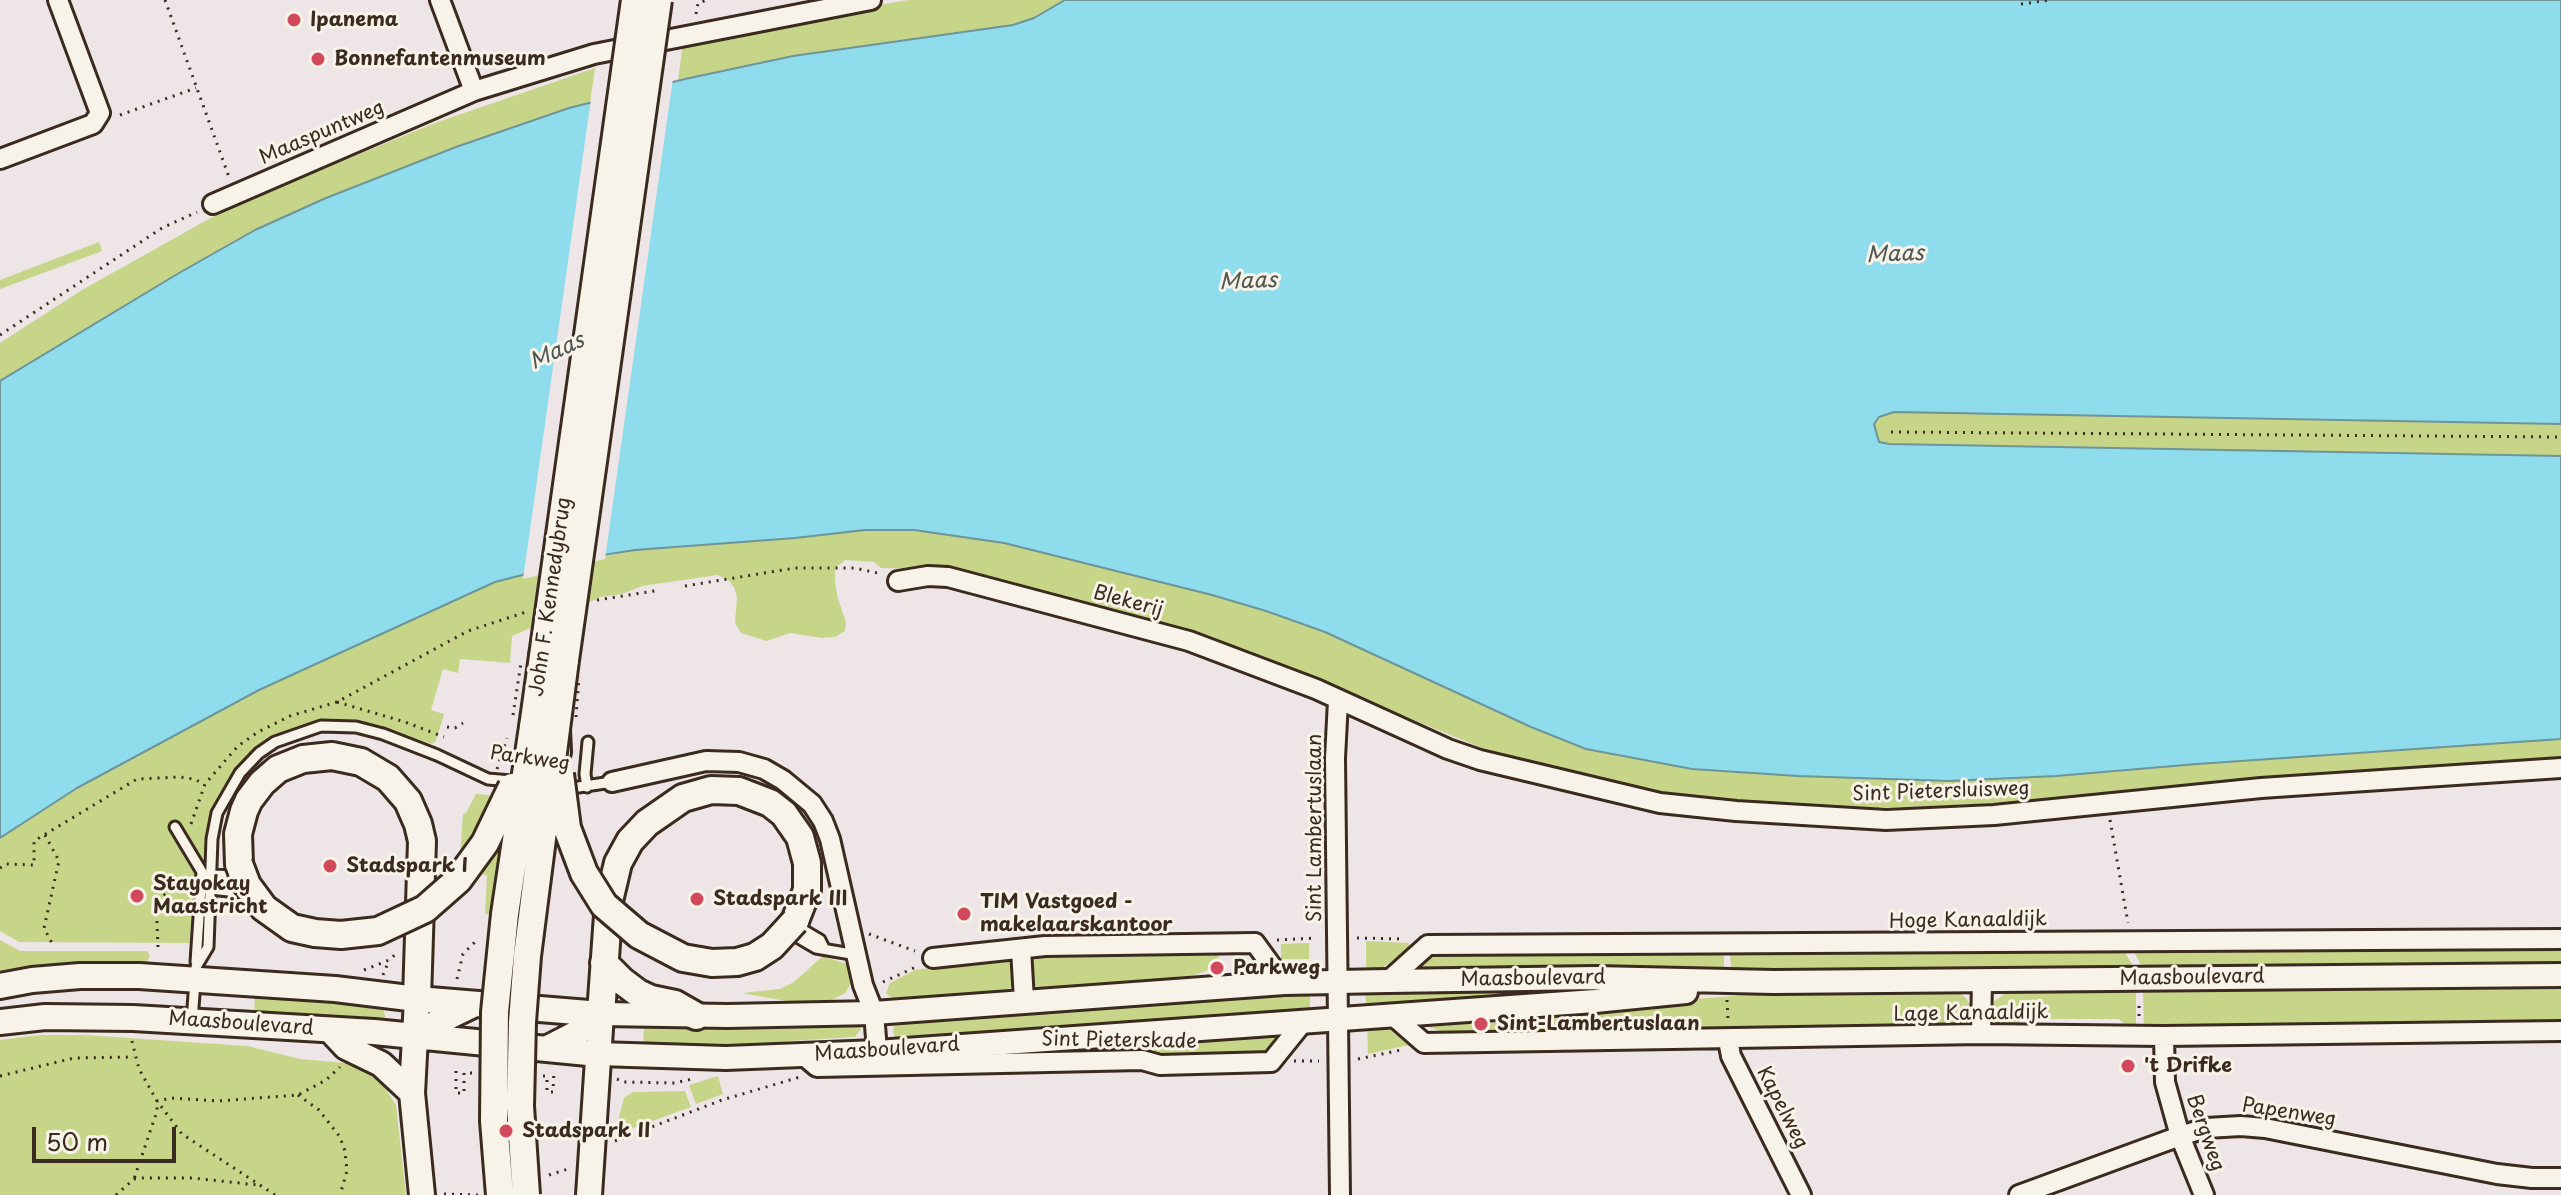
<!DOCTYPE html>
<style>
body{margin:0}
#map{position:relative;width:2561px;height:1195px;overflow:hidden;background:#ede5e6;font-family:"Playpen Sans",sans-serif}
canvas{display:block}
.scale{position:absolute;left:32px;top:1127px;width:144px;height:36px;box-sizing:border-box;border:4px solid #3b2a1e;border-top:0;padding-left:10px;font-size:24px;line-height:28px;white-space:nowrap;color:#3b2a1e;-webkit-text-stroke:6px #f7f3e8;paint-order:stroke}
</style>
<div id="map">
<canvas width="2561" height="1195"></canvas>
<div class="scale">50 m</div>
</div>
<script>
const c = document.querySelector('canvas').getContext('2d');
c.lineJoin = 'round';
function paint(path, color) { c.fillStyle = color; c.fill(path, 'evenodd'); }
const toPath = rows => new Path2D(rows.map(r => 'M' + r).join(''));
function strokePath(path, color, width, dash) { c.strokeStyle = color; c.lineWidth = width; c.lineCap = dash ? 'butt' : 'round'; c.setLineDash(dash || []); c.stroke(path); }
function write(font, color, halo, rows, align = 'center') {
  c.font = font + ' "Playpen Sans",sans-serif'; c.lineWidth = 6; c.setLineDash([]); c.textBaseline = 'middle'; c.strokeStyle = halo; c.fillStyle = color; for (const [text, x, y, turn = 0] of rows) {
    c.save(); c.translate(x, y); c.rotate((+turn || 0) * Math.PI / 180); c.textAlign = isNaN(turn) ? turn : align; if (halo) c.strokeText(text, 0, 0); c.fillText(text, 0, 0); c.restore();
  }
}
paint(toPath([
 [909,0,1065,0,1034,18,1013,25,793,56,678,80,683,43,841,11],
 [595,68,590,103,456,147,326,198,256,230,179,273,0,380,0,343,82,290,232,206,435,123],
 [99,242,102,251,0,289,0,280],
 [1894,412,2561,424,2561,456,1889,444,1879,442,1874,424,1879,417],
 [865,530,914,530,1004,543,1212,595,1266,611,1325,632,1531,727,1586,749,1692,769,1798,776,1949,781,2056,776,2197,764,2561,739,2561,763,2173,785,2023,801,1938,806,1831,809,1652,791,1559,771,1477,746,1215,638,1168,623,916,569,881,568,874,562,845,560,835,568,835,581,838,599,846,622,845,631,835,637,822,638,790,633,767,641,741,633,735,623,737,597,734,587,728,580,718,575,642,586,622,594,601,597,512,636,510,663,460,659,458,673,443,669,431,710,444,714,436,741,432,744,351,720,313,722,277,734,239,764,211,814,205,874,194,886,190,943,19,942,0,931,0,838,77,788,259,690,495,582,521,575,635,550,795,538],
 [476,794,520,798,511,915,485,914,487,875,465,873,450,861,450,859,460,855,463,814,466,813],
 [0,940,20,951,147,951,150,955,146,964,69,963,0,973],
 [1366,941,1409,943,1409,949,1375,973,1366,973],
 [1309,943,1309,959,1281,959,1281,944],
 [2561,943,2561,963,2142,967,2131,946],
 [2122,947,2134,968,1731,970,1730,952],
 [1724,952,1724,971,1412,972,1434,953],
 [1219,955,1218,967,1176,981,1043,990,1032,984,1030,965,1034,960,1040,958],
 [823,956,849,965,856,976,845,993,828,1002,797,1003,742,993,780,989,794,982],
 [1012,957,1015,981,1009,989,1000,993,896,1001,886,993,890,983,915,970],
 [1365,986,1597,989,1596,991,1366,1008],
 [2561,986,2561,1024,2144,1030,2143,990],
 [1954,989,1966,998,1972,1009,1969,1020,1959,1028,1448,1034,1416,1022,1429,1017,1469,1023,1517,1022,1555,1010,1770,993],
 [2009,990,2136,990,2136,1030,2131,1030,2119,1019,2022,1019,2013,1030,1995,1028,1990,1024,1990,1005],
 [1310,991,1310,1014,897,1041,893,1032,895,1022],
 [255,994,370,999,383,1006,385,1017,381,1023,254,1015],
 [1367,1023,1389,1024,1406,1037,1409,1045,1368,1054],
 [859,1024,861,1029,855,1037,789,1041,730,1053,643,1052,644,1025],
 [1285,1031,1272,1048,1263,1052,914,1060],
 [39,1035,85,1035,247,1046,300,1059,346,1063,358,1067,381,1082,396,1105,406,1195,0,1195,0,1040],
 [718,1076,723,1094,696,1104,689,1085],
 [685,1091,691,1107,622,1132,615,1131,624,1098,633,1092]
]), '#c7d589');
const water = toPath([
 [1065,0,2561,0,2561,424,1894,412,1879,417,1874,424,1879,442,1889,444,2561,456,2561,739,2197,764,2056,776,1949,781,1798,776,1692,769,1586,749,1531,727,1325,632,1266,611,1212,595,1004,543,914,530,865,530,795,538,635,550,597,556,495,582,259,690,77,788,0,838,0,381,179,273,255,230,326,198,456,147,569,108,685,79,793,56,1013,25,1034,18,1065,0]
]);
paint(water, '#8edcec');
strokePath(water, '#6d959a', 2);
paint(toPath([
 [673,78,605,559,523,579,591,99]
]), '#ede5e6');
const service = toPath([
 [587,787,585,774,588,742],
 [565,789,612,782],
 [175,827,202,872,196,962],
 [211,875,239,876],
 [211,889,246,893],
 [803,930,820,940,824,948],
 [799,938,816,948,857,955],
 [196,967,208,947,212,839,217,813,240,773,259,753,275,742,321,726,356,727,383,734,437,755,488,779,511,781],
 [192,1021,195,981]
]);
const minor = toPath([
 [440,0,474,91],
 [0,159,93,124,100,113,58,0],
 [213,204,474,91,594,54,871,0],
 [898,581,928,576,948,577,1189,641,1316,689,1448,749,1480,760,1660,803,1736,811,1886,820,1994,815,2261,788,2561,768],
 [1338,701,1335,758,1340,1195],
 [612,782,706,761,739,762,764,769,783,780,812,804,823,821,830,839,863,985,874,1013,878,1063],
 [1021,949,1024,1000],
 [933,958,1045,946,1255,943,1284,983],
 [1388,981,1428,945,2561,939],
 [1392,1015,1424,1043,1981,1034,2164,1036,2561,1031],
 [1981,1034,1982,979],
 [2164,1036,2165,1082,2180,1136,2204,1195],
 [1728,1040,1731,1056,1801,1195],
 [804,1056,817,1067,1142,1060,1160,1065,1271,1062,1304,1021],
 [2019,1195,2180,1136,2206,1128,2241,1126,2265,1128,2497,1174,2532,1178,2561,1178]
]);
const tertiary = toPath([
 [601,1014,728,1016,874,1013,1284,983,1388,981,1595,978,1774,982,2561,975],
 [598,1054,726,1058,877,1052,1595,1001,1686,992]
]);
const secondary = toPath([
 [0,986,32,980,80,976,139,976,335,989,417,999,601,1014],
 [417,999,412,1093,422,1195],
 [0,1022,45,1017,133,1018,374,1032,598,1054],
 [330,1030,346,1047,381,1064,412,1093],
 [414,1037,436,1023,475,1004],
 [546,1049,577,1033,601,1014],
 [589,1195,601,1014]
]);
const primary = toPath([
 [533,727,543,656],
 [557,752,556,729,565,660],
 [239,864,238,834,244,811,249,800,262,783,278,769,303,759,332,756,361,762,388,778,408,801,418,824,422,841,417,999],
 [604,963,622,981,638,993,651,999,675,1004,696,1016],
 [601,1014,609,901,618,863,630,841,647,823,683,798,711,790,739,791,770,803,784,814,800,837,807,863,807,890,795,921]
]);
strokePath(service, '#3b2a1e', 15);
strokePath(minor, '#3b2a1e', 24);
strokePath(tertiary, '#3b2a1e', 28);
strokePath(secondary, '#3b2a1e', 30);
strokePath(primary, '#3b2a1e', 32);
strokePath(toPath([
 [165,0,229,177],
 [2021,4,2051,0],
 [696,14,698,3,707,0],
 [120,115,196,88],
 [0,335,162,228,197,212],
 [1891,432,2561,437],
 [685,586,795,568,855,568,882,574],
 [597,600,660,590],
 [337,702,405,722,444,737],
 [447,727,455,728,463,723],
 [2110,820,2128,923],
 [191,824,205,784,238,746,258,732,290,716,337,702,468,631,526,612],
 [45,835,59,861,44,928,54,947],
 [0,868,6,864,34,865,34,841,137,779,179,777,194,779,204,784],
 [869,934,915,951],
 [1357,938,1405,939],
 [1277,940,1317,938],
 [158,947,156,900,188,881],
 [364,970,389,960,396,954],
 [383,975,389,960],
 [457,979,463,954,475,942],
 [883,982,916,967],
 [1727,1000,1728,1020],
 [2139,1016,2139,1000],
 [132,1041,139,1069,157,1101,157,1111,134,1179],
 [1358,1059,1401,1050],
 [1294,1061,1319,1061],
 [456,1071,456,1093,464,1093,464,1073,473,1073],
 [0,1076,74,1058,134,1057],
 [543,1076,547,1076,547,1092,553,1092,554,1071],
 [617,1079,624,1082,675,1083,692,1079],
 [298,1095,319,1110,340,1137,345,1151,347,1171,340,1195],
 [615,1141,722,1100,800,1077],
 [549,1175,568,1169],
 [444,1194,479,1195],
 [116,1195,134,1179,143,1178,192,1178,258,1185],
 [275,1195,182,1134,157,1101,172,1098,218,1101,298,1095,326,1080,340,1067]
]), '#3b2a1e', 3, [2, 6]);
strokePath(service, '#f7f3e8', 9);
strokePath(minor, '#f7f3e8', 18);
strokePath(tertiary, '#f7f3e8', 22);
strokePath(secondary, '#f7f3e8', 24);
strokePath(primary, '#f7f3e8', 26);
const primaryBridge = toPath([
 [543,656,635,0],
 [565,660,658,0],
 [560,774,567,828,584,873,604,905,639,935,683,958,712,963,737,962,755,957,772,946,795,921],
 [239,864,247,885,264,908,292,928,315,933,341,935,378,931,425,909,458,880,485,843,512,787],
 [500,1195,494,1121,495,1012,505,914,533,727],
 [526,1195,520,1106,522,1022,527,956,556,729]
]);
strokePath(primaryBridge, '#3b2a1e', 32, []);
strokePath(toPath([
 [513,715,521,663],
 [576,717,579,677],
 [497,769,507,738]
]), '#3b2a1e', 3, [2, 6]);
strokePath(primaryBridge, '#f7f3e8', 26);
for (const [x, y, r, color] of [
 [294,20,8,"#d1495b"],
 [318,59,8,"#d1495b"],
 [330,866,8,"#d1495b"],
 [137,896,8,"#d1495b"],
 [697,899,8,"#d1495b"],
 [964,914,8,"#d1495b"],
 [1217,968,8,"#d1495b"],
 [1481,1024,8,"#d1495b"],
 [2128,1066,8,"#d1495b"],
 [506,1131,8,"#d1495b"]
]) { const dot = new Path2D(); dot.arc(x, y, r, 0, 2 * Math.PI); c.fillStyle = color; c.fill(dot); strokePath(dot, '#f7f3e8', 3); }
write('bold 20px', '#3b2a1e', '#f7f3e8', [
 ["Ipanema",310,20],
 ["Bonnefantenmuseum",334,59],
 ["Stadspark I",346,866],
 ["Stayokay",153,884],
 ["Maastricht",153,907],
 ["Stadspark III",713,899],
 ["TIM Vastgoed -",980,902],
 ["makelaarskantoor",980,925],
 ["Parkweg",1233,968],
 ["Sint-Lambertuslaan",1497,1024],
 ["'t Drifke",2144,1066],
 ["Stadspark II",522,1131]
], 'left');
write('20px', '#3b2a1e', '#f7f3e8', [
 ["Maaspuntweg",322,133,-23],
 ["John F. Kennedybrug",551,597,-82],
 ["Blekerij",1128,602,15],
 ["Parkweg",530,759,8],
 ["Sint Pietersluisweg",1941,792,-2],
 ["Sint Lambertuslaan",1315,828,-90],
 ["Hoge Kanaaldijk",1968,921,-1],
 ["Maasboulevard",2192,978,-1],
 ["Maasboulevard",1533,979,-1],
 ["Lage Kanaaldijk",1971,1014,-1],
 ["Maasboulevard",241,1024,4],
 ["Sint Pieterskade",1119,1041,1],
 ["Maasboulevard",887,1050,-4],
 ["Kapelweg",1782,1108,63],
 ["Papenweg",2289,1113,9],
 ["Bergweg",2205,1133,71]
]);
write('italic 22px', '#505652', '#f7f3e8', [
 ["Maas",1895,255,-2],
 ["Maas",1248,282,-2],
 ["Maas",557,352,-25]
]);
</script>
